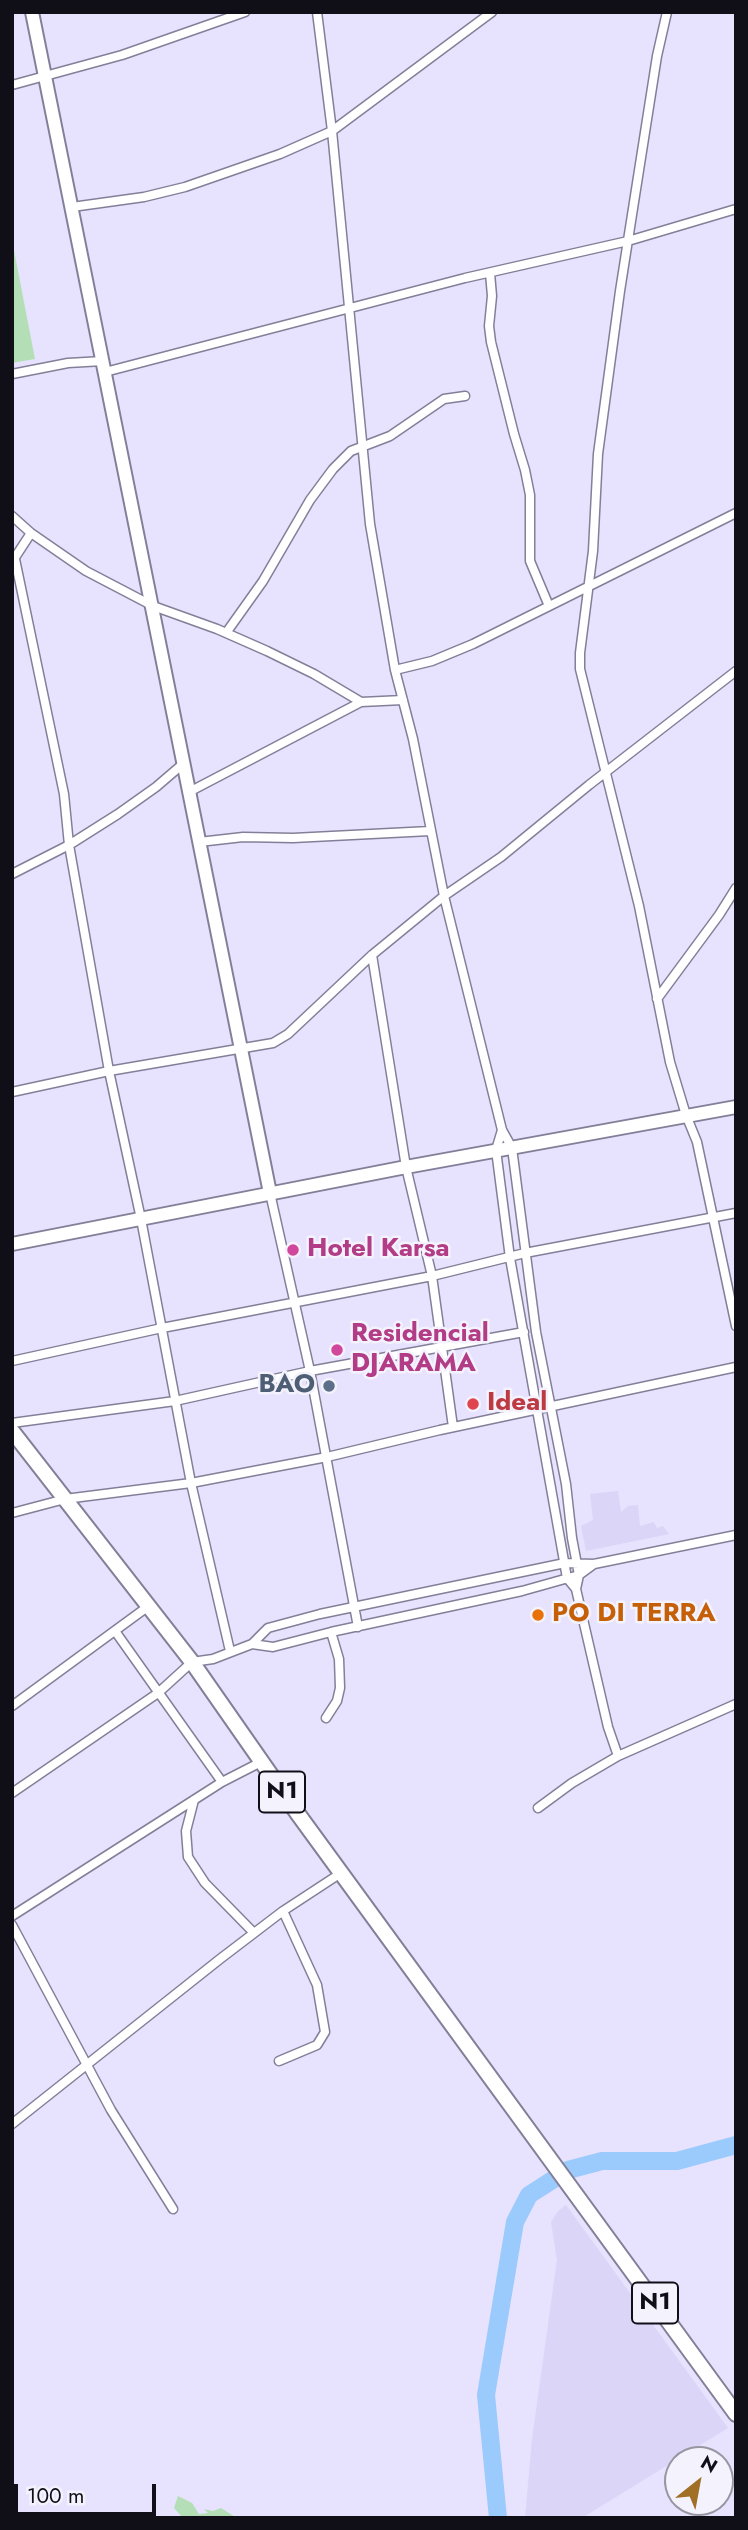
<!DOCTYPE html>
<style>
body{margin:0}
#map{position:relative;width:748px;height:2530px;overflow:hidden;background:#e7e2fd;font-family:Jost,sans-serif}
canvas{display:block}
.frame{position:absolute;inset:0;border:14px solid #100f18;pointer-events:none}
.north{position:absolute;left:664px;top:2446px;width:70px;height:70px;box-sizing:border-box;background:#f3f2fd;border:2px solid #9897a1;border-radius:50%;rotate:31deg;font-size:19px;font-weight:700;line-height:28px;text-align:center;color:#100f18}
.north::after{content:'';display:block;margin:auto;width:24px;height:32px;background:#a16f25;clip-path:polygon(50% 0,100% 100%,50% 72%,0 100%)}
.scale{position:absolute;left:14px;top:2484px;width:142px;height:32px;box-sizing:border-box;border:4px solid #100f18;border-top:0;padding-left:9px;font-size:21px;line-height:24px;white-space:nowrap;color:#100f18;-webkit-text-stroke:5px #f3f2fd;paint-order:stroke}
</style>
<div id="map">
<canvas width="748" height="2530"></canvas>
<div class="frame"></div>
<div class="north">N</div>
<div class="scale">100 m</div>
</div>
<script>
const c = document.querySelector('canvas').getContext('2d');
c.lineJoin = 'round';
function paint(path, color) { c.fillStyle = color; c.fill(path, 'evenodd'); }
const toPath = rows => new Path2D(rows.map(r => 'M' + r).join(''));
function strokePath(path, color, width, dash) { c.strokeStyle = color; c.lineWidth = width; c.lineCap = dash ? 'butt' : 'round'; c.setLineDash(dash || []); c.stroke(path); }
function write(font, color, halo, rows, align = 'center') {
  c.font = font + ' Jost,sans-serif'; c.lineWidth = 5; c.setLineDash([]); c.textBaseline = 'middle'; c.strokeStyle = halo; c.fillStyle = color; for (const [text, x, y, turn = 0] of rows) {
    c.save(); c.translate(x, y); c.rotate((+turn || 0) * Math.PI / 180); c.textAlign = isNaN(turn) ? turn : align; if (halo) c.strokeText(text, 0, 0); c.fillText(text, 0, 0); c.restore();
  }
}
paint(toPath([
 [618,1491,621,1512,628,1506,638,1505,640,1526,654,1522,657,1528,663,1526,669,1534,586,1551,581,1526,593,1520,590,1494],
 [566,2205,728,2428,582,2518,525,2518,532,2439,557,2260,551,2222,558,2211]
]), '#dbd5f7');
paint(toPath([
 [12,240,35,359,12,363],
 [178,2496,192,2503,199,2514,208,2513,204,2509,213,2511,221,2508,237,2518,183,2518,174,2508]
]), '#b4dfb6');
strokePath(toPath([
 [498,2518,486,2395,515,2222,529,2195,568,2170,602,2161,677,2161,736,2145]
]), '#9bcafd', 18);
const minor = toPath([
 [317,12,332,131,370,524,395,670,413,739,444,896,502,1130,512,1148,536,1332,566,1484,572,1538,579,1575,576,1589,608,1727,618,1756],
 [667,12,657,56,620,291,598,454,593,551,580,653,580,669,639,906,670,1062,686,1115,697,1142,736,1326],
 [12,85,122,55,245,12],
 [72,207,144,197,185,187,280,154,332,131,492,12],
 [490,273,492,296,489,326,491,342,514,434,525,470,530,495,530,561,549,606],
 [105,372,465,278,628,241,736,209],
 [12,374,68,363,103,361],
 [12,516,31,533,86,571,153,606,217,629,267,651,314,674,361,702,403,700],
 [15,559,64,794,69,845,109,1071,141,1219,191,1483,230,1651],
 [12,562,31,533],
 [226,633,263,581,310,500,333,469,351,451,390,436,444,399,465,396],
 [395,670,432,661,473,644,736,513],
 [189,792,361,702],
 [199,842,243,837,293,838,430,831],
 [12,874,69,845,118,814,156,787,184,763],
 [372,955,406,1167,432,1276,453,1427],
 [657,999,719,915,736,888],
 [12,1092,109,1071,273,1043,288,1034,372,955,444,896,501,857,589,785,736,671],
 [502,1130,496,1150,510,1258,567,1578,576,1589],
 [270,1193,310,1371,358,1627],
 [12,1361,162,1328,432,1276,525,1253,736,1213],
 [12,1423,175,1401,310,1371,524,1332],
 [12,1513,65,1499,191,1483,327,1457,440,1430,736,1367],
 [115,1631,222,1782],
 [252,1644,273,1647,331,1632,522,1591,579,1575,594,1564],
 [12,1706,150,1605],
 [326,1718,337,1701,340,1688,339,1659,331,1632],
 [12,1793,158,1693,192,1662,213,1659,252,1644,268,1628,320,1614,565,1563,594,1564,736,1535],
 [194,1800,186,1831,188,1857,205,1883,254,1933],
 [538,1808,572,1783,618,1756,736,1704],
 [12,1916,222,1782,261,1762],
 [12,1925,111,2110,173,2209],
 [279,2061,317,2045,325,2032,317,1985,283,1911],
 [12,2124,220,1959,283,1911,341,1873]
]);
const secondary = toPath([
 [32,12,270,1193],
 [12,1244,406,1167,736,1107]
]);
const primary = toPath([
 [12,1431,192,1662,298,1814,736,2414]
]);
strokePath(minor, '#847f98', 11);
strokePath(secondary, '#847f98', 16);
strokePath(primary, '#847f98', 18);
strokePath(minor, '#fff', 8);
strokePath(secondary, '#fff', 12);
strokePath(primary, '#fff', 14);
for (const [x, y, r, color] of [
 [293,1250,7,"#d1479c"],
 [337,1350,7,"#d1479c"],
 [329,1386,7,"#5c6f8a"],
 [473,1404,7,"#e0444e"],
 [538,1615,7,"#e8710a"]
]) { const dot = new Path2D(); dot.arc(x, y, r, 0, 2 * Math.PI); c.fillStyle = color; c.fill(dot); strokePath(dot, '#f3f2fd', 2.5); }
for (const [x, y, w] of [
 [282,1792,46],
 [655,2303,46]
]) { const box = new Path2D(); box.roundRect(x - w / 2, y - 20.5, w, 41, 5); c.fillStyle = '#f3f2fd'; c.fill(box); strokePath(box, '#100f18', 2); }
write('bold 24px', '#100f18', null, [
 ["N1",282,1792],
 ["N1",655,2303]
]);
write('bold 26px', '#b23c85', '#f3f2fd', [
 ["Hotel Karsa",307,1250],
 ["Residencial",351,1335],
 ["DJARAMA",351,1365]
], 'left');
write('bold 26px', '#4e5e75', '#f3f2fd', [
 ["BAO",315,1386]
], 'right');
write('bold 26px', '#be3a42', '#f3f2fd', [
 ["Ideal",487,1404]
], 'left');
write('bold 26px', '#c56008', '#f3f2fd', [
 ["PO DI TERRA",552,1615]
], 'left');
</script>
